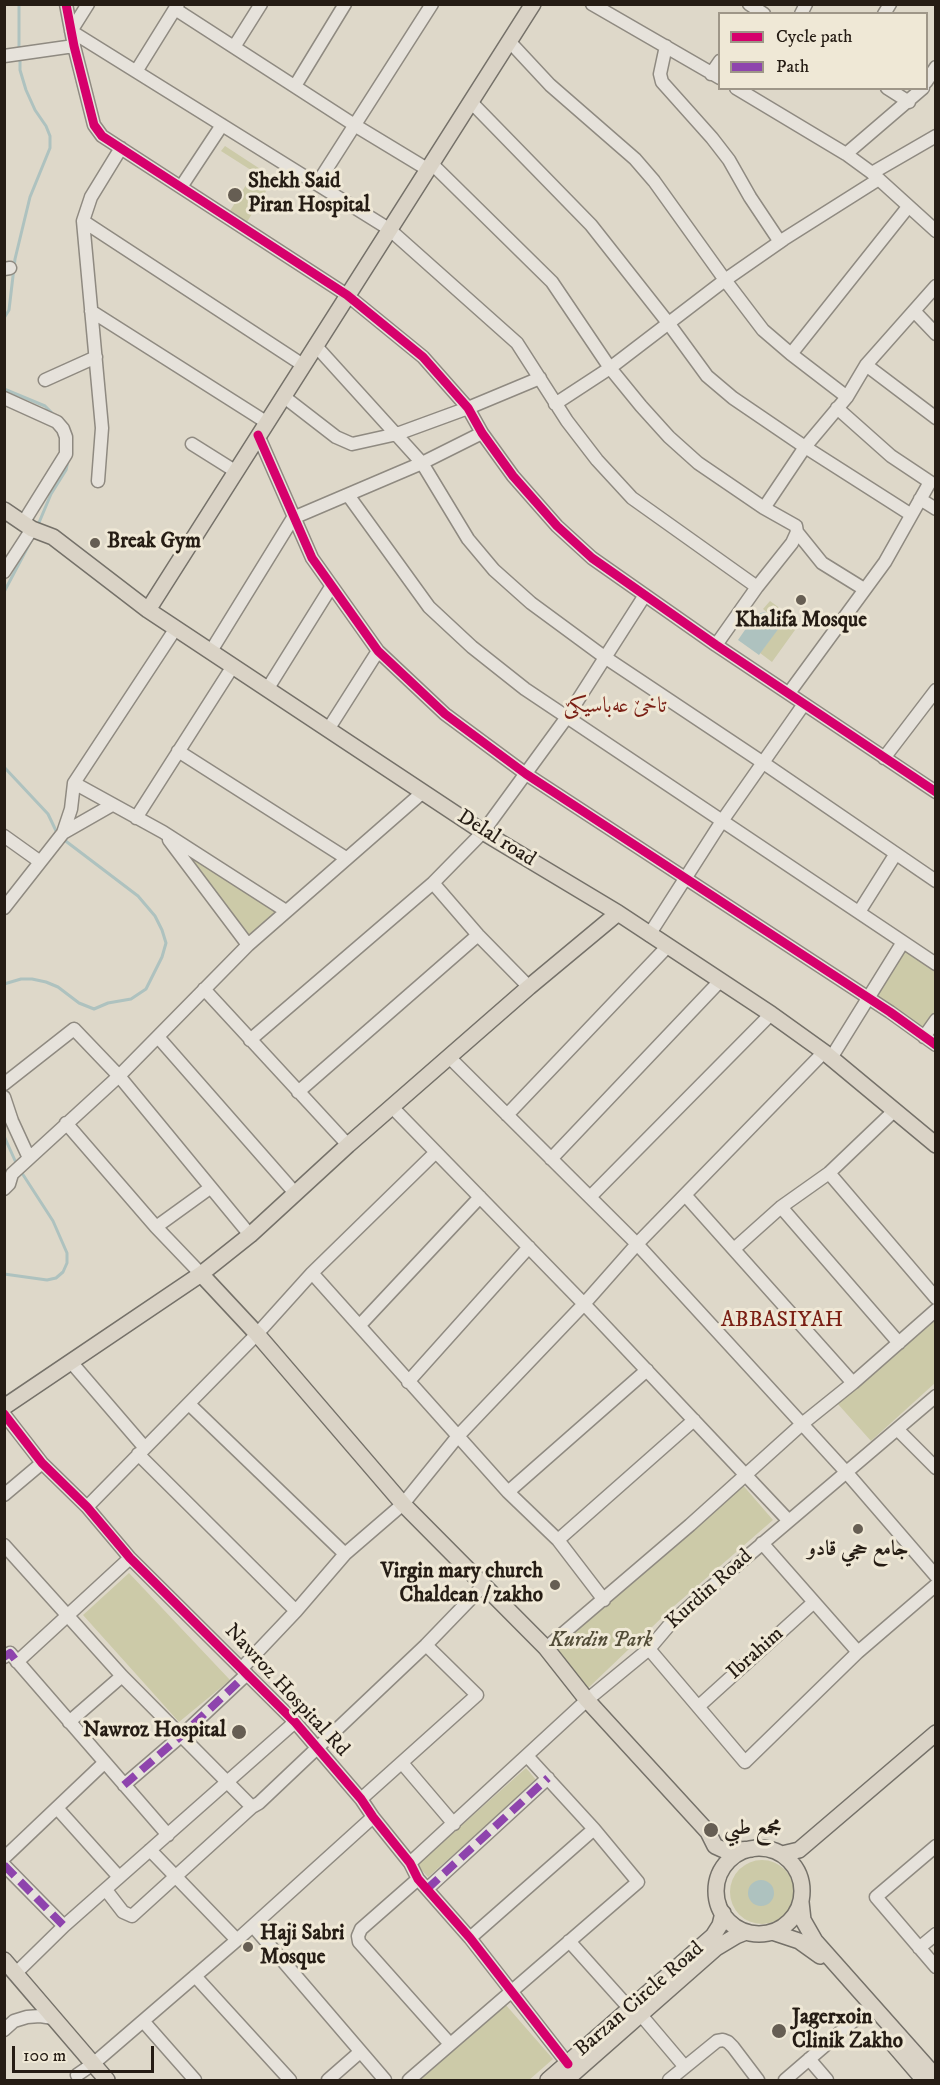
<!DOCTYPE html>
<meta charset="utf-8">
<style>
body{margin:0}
#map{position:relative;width:940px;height:2085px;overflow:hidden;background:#ded8c9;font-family:"IM FELL DW Pica",serif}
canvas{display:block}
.frame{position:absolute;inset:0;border:6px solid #251c14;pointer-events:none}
.legend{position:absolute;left:718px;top:12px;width:210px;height:78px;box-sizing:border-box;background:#efe8d6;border:2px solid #9e9688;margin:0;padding:8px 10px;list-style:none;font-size:18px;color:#251c14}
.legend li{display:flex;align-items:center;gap:12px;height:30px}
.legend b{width:30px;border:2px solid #9e9688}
.scale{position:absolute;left:12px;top:2046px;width:142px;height:27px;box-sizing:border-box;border:3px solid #251c14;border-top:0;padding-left:8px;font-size:18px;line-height:21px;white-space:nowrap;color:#251c14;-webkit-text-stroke:4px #efe8d6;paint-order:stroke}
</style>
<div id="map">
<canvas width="940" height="2085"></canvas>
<div class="frame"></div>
<ul class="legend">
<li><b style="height:8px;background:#d6006c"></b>Cycle path</li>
<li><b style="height:8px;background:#8e44ad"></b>Path</li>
</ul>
<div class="scale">100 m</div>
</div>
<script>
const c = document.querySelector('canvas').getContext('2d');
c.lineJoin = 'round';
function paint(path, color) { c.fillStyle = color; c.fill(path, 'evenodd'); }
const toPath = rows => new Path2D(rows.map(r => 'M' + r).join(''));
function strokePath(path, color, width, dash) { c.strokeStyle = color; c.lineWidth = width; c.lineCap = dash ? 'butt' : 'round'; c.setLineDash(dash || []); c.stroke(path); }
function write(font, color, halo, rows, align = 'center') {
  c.font = font + ' "IM FELL DW Pica",Amiri,serif'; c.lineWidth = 6; c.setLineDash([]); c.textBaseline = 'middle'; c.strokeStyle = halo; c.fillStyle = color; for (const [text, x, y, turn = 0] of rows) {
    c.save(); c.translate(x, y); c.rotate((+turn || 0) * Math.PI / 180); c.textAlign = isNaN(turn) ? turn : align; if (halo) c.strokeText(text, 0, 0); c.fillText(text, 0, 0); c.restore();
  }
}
paint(toPath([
 [225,146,274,178,247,222,230,211,254,172,221,151],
 [770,601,800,623,772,662,760,653,781,624,763,609],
 [182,849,279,911,248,939],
 [907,947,935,968,935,1019,925,1033,875,997],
 [935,1314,935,1383,871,1441,837,1403],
 [741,1483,773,1520,673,1607,585,1691,552,1653],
 [129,1573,230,1680,179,1722,83,1615],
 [526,1768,537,1781,428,1877,417,1865],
 '730 1892a32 32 0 1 1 64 0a32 32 0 1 1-64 0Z',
 [505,2004,553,2059,529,2080,418,2080]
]), '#cccaa8');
paint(toPath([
 [765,612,782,624,759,655,738,640,756,614],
 '748 1893a13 13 0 1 1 26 0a13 13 0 1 1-26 0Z'
]), '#aec2bf');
strokePath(toPath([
 [19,4,19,51],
 [4,318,9,310,15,259,30,197,50,148,50,136,46,126,35,110,26,90,20,70,20,57],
 [4,389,45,406,55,416],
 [38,525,51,494,66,470,68,461],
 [4,592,32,539],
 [4,767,48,814,58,835],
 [4,984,21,979,32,979,46,982,58,987,79,1003,94,1009,108,1003,131,999,146,989,162,957,166,943,162,930,155,916,138,896,63,839],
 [4,1136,17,1165],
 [4,1274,47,1280,56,1278,63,1272,67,1263,67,1253,53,1221,20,1170]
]), '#aec2bf', 3);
const minor = toPath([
 [66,4,74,46,94,125,102,136,347,295,423,357,468,408,482,433,513,476,557,526,592,558,716,645,936,792],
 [592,4,720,78],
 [749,4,764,14],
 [175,9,356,126,427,169],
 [801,14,806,4],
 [884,14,890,4],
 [71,31,389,229,517,343,567,421,597,460,632,498,757,587],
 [71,31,88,4],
 [509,41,550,85,635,159,654,181,725,280,763,330,791,354,847,397],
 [666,46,660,74,662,82,712,138,729,160,750,197,780,242],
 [234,47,261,4],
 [4,56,74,46],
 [137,70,178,4],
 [711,74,720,61],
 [926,82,936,67],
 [295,86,345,4],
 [736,88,846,154,872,173,936,231],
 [887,88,909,102],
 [471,102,591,225,669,324,707,376,733,398,805,447,910,514],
 [846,154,923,88],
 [431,163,552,282,610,368,641,406,669,437,698,463,764,508,796,526,797,532,792,543,757,587,716,645],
 [872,173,936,136],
 [317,184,432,4],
 [181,187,222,125],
 [83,221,303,365],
 [4,269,10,268],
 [91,311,266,422],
 [914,311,936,334],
 [315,345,422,463,468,539,494,570,531,603,603,656,762,762,936,881],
 [791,354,908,207],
 [866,365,936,418],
 [45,380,96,357],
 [283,396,336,437,352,444,397,434,468,408,540,378],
 [4,398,57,422,63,429,66,437,66,454,23,523],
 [555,404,610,368,725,280,784,239,879,179],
 [258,435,312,558,378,651,445,714,526,774,890,1012,936,1045],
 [192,444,235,471],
 [98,481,102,428,83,221,91,197,121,148],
 [348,495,429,607,472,647,525,689,936,964],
 [920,499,936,509],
 [764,508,805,447,847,397,866,365,936,286],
 [797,532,822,563,864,589],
 [4,572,32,529],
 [211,651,293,518,422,463,482,433],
 [268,688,331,587],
 [789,693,885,562,930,482,891,456,837,408],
 [329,728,378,651],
 [178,751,346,858],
 [884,758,936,690],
 [74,783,163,832,286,911],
 [136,818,233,666],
 [63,833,71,809,74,783,176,628],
 [4,836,39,861],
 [169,840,248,945],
 [433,883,478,935,529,987],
 [4,908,63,833,112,805],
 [859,912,895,855],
 [649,935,722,821,804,704],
 [204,989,348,1145],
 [158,1037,295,1193],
 [924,1037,936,1020],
 [250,1040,433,883,483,832,567,717,645,595],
 [450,1058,637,1244,847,1473,936,1576],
 [831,1058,903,942],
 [4,1084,74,1029,119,1076,250,1235],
 [298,1092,478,935],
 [4,1097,12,1121,29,1158],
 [392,1107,584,1304,789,1521],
 [507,1115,667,947],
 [66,1123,156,1227,201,1274],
 [551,1159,720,981],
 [829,1173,936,1298],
 [4,1189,9,1184,12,1174,119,1076,248,945,423,792],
 [686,1196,853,1383],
 [590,1197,771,1014],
 [781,1207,899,1343],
 [156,1227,210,1188],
 [734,1249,781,1207,829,1173,895,1110],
 [312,1273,508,1492,558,1540,604,1600],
 [360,1325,480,1197],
 [71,1362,145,1448],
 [408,1382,529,1247],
 [189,1404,345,1554],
 [4,1414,42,1463,87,1507,130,1558,295,1722,361,1799,373,1817,410,1863,418,1879,470,1938,568,2064],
 [898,1430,936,1468],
 [138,1454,296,1611],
 [508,1492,647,1370],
 [4,1495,42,1463],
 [87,1507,257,1334,312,1273,436,1152],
 [558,1540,694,1420],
 [762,1543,858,1652],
 [4,1545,122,1676,252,1807],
 [546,1648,690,1525,802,1424,853,1383,936,1310],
 [649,1649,745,1762,858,1652,936,1585],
 [4,1657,10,1653,168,1835],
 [17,1662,130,1558],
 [242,1668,296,1611,345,1554,403,1504,458,1436,584,1304,637,1244,824,1052],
 [699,1706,814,1602],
 [69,1722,122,1676],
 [402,1763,454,1824],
 [124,1785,181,1736,247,1674],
 [361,1799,477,1695,426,1645],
 [57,1808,119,1877],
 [936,1846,876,1897,936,1967],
 [150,1850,237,1940],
 [4,1858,104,1763],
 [410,1863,587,1700,649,1649,671,1623,703,1594,936,1396],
 [4,1865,64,1926],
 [418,1879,361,1929,358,1936,359,1942,450,2044],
 [427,1889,548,1778],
 [106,1890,123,1912,132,1916,252,1807,259,1803,426,1645,483,1586],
 [253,1926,385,2080],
 [470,1938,594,1829],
 [569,1941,630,2009],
 [919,1948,936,1934],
 [16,1973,64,1926,295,1722],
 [195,1976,290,2080],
 [641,2015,685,2067],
 [143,2021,195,2080],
 [4,2030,14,2021,27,2017,40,2016,53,2018],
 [809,2059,827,2080],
 [77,2075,93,2064,237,1940,373,1817],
 [328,2080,360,2052],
 [409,2080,638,1882,594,1829,528,1757],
 [669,2080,717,2041,723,2040,728,2042,733,2047,758,2080],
 [785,2080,865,2011]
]);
const major = toPath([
 [4,510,32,529,53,537,148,610,483,832,618,913,771,1014,824,1052,936,1145],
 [148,610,533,4],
 [201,1274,257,1334,403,1504,546,1648,587,1700,708,1832,715,1846,726,1851,752,1849],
 [4,1407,201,1274,250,1235,348,1145,529,987,618,913],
 '716 1891a43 43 0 1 1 86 0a43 43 0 1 1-86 0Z',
 [782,1854,799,1850,936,1733],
 [801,1902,803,1920,815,1941,936,2077],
 [772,1932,799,1941,820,1956],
 [4,1960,107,2080],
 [893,2044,924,2080],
 [548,2080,713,1936,720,1925,723,1913],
 [566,2080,716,1948,736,1936,746,1932]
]);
strokePath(minor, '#8f8a81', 15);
strokePath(major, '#757169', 18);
strokePath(minor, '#e6e2db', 12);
strokePath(major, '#dad3c6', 15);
strokePath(toPath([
 [4,1657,10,1653,17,1662],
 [124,1785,181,1736,247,1674],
 [4,1865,64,1926],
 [427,1889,548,1778]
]), '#8e44ad', 8, [15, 8]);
strokePath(toPath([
 [66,4,74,46,94,125,102,136,347,295,423,357,468,408,482,433,513,476,557,526,592,558,716,645,936,792],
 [258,435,312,558,378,651,445,714,526,774,890,1012,936,1045],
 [4,1414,42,1463,87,1507,130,1558,295,1722,361,1799,373,1817,410,1863,418,1879,470,1938,568,2064]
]), '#d6006c', 9);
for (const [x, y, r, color] of [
 [235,195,8,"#665e53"],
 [95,543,6,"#665e53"],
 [801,600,6,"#665e53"],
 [858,1529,6,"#665e53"],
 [555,1585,6,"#665e53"],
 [239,1732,8,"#665e53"],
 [711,1830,8,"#665e53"],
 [248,1947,6,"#665e53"],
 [779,2031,8,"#665e53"]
]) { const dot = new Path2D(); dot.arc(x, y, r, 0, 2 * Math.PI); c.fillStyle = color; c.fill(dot); strokePath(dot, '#efe8d6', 2); }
write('bold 21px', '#251c14', '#efe8d6', [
 ["Shekh Said",248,183],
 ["Piran Hospital",248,207],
 ["Break Gym",107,543],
 ["Khalifa Mosque",801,622,"center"],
 ["جامع حجي قادو",858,1551,"center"],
 ["Virgin mary church",543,1573,"right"],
 ["Chaldean / zakho",543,1597,"right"],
 ["Nawroz Hospital",226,1732,"right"],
 ["مجمع طبي",724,1830],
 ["Haji Sabri",260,1935],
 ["Mosque",260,1959],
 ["Jagerxoin",792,2019],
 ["Clinik Zakho",792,2043]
], 'left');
write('21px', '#251c14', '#efe8d6', [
 ["Delal road",496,839,32],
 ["Kurdin Road",710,1590,-42],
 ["Ibrahim",756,1654,-42],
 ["Nawroz Hospital Rd",286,1691,47],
 ["Barzan Circle Road",640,2000,-41]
]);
write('italic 21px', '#534d38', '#efe8d6', [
 ["Kurdin Park",601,1642]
]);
write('22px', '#7a1f14', '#efe8d6', [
 ["تاخێ عه‌باسيكێ",615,707],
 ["ABBASIYAH",782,1321]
]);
</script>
